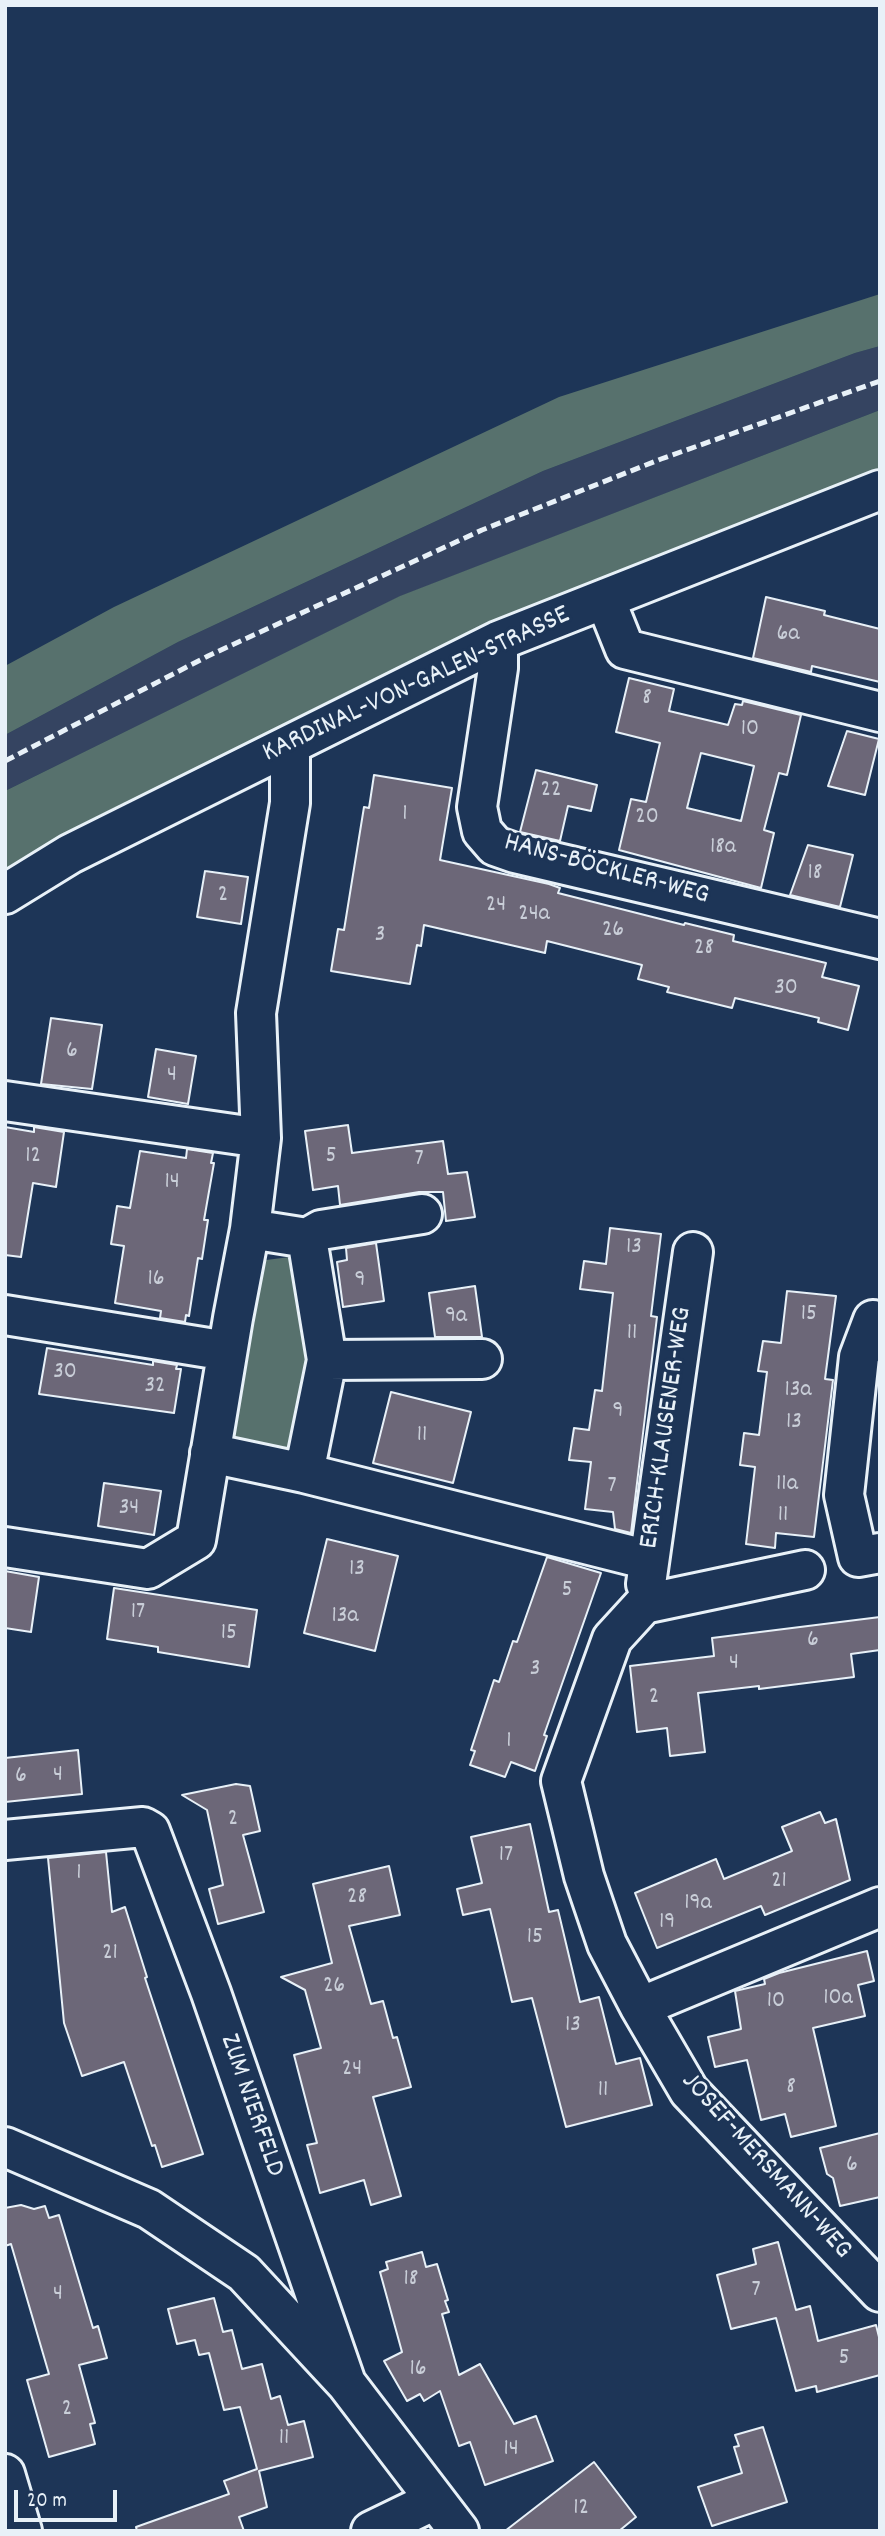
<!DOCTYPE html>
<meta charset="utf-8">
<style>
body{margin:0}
#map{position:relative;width:885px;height:2536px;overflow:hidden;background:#1d3557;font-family:Dekko,sans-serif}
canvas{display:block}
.frame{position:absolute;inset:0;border:7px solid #e8f1f8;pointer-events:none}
.scale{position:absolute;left:14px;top:2490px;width:103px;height:32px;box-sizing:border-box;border:4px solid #e8f1f8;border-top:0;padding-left:9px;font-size:21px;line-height:24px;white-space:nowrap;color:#e8f1f8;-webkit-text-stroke:5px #1d3557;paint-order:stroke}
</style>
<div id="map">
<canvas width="885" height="2536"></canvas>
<div class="frame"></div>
<div class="scale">20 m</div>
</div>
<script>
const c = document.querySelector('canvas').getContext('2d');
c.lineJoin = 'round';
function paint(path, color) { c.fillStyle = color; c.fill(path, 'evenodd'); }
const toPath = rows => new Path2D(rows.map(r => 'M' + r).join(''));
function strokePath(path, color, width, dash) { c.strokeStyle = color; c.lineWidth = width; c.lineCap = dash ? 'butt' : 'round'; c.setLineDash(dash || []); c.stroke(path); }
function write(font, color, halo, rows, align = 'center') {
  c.font = font + ' Dekko,sans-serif'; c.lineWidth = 6; c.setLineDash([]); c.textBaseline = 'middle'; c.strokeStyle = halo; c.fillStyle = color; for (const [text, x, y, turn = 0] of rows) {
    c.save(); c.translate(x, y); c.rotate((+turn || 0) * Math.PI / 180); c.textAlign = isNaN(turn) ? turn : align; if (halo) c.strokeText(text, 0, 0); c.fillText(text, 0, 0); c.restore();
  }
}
paint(toPath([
 [880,346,880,410,401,596,5,791,5,735,178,642,543,471,855,353]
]), '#354461');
paint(toPath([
 [880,294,880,346,855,353,543,471,178,642,5,735,5,666,114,607,559,397],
 [880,410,880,510,494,662,249,783,40,895,5,917,5,791,400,596],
 [290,1257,308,1273,320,1363,302,1446,285,1458,229,1444,258,1261]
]), '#57716d');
const building = toPath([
 [766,597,825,611,824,615,880,629,880,682,812,666,811,672,753,658,766,597],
 [629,678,674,689,669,711,728,725,735,704,742,705,743,701,801,715,787,775,779,773,764,830,774,833,761,888,619,850,631,799,646,802,660,743,616,732,629,678],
 [701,753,754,766,741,821,687,808,701,753],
 [847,731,879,739,865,795,828,786,847,731],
 [536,770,597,785,591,811,568,806,560,841,520,832,536,770],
 [374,775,452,788,440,860,549,884,560,888,558,893,684,925,685,923,734,935,733,941,826,963,822,977,859,986,848,1030,818,1022,819,1018,735,998,732,1008,667,992,669,987,638,979,642,965,547,941,545,953,424,925,421,946,417,945,410,984,331,971,338,929,344,930,364,807,369,808,374,775],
 [808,845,853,855,840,907,790,895,808,845],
 [205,871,248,877,241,924,197,917,205,871],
 [51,1018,102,1025,92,1089,41,1084,51,1018],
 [156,1049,196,1056,188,1104,148,1097,156,1049],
 [348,1125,352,1153,443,1141,448,1174,467,1172,475,1217,446,1221,443,1192,419,1192,340,1205,338,1186,313,1190,305,1131,348,1125],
 [5,1127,34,1132,34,1127,64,1132,56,1187,33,1183,21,1257,5,1255,5,1127],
 [187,1149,213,1153,211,1163,214,1163,204,1220,208,1220,202,1259,198,1258,189,1316,186,1315,185,1322,160,1318,161,1311,115,1303,124,1246,111,1244,117,1206,130,1208,140,1151,186,1158,187,1149],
 [610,1228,661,1234,651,1316,657,1317,631,1533,615,1529,613,1512,585,1509,591,1462,569,1460,574,1428,589,1430,595,1390,602,1391,613,1293,580,1289,584,1261,606,1264,610,1228],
 [376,1243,384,1301,343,1307,337,1262,347,1260,346,1248,376,1243],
 [475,1286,482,1337,435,1337,429,1293,475,1286],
 [787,1291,836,1296,825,1379,833,1380,814,1537,776,1533,775,1548,746,1544,755,1467,740,1465,744,1433,759,1435,767,1372,758,1371,763,1341,781,1343,787,1291],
 [47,1348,153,1365,153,1361,177,1365,176,1369,181,1369,174,1413,39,1394,47,1348],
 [391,1392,471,1412,453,1483,373,1463,391,1392],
 [104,1483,161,1491,154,1535,98,1526,104,1483],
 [327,1539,398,1556,375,1651,304,1633,327,1539],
 [547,1557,601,1573,544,1735,547,1736,535,1771,511,1762,505,1777,470,1765,475,1751,471,1750,494,1680,499,1682,513,1641,517,1642,547,1557],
 [5,1571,39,1577,31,1632,5,1628,5,1571],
 [114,1588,257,1610,249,1667,158,1652,158,1647,107,1639,114,1588],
 [880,1617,880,1650,851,1654,854,1677,759,1689,759,1686,698,1693,705,1752,670,1756,667,1728,637,1732,630,1666,714,1656,712,1638,880,1617],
 [78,1750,82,1794,5,1802,5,1758,78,1750],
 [236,1784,250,1786,260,1831,243,1835,264,1912,218,1924,209,1889,223,1885,207,1810,182,1795,236,1784],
 [820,1812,825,1823,836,1819,850,1880,765,1915,761,1906,657,1948,635,1893,716,1859,724,1879,792,1851,782,1827,820,1812],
 [530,1824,549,1912,558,1910,580,2002,599,1997,616,2064,640,2058,652,2105,566,2127,532,1998,512,2002,490,1909,463,1915,457,1889,482,1883,471,1837,530,1824],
 [106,1852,112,1912,125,1907,147,1977,145,1978,203,2154,162,2167,155,2145,152,2146,124,2062,82,2076,64,2023,48,1858,106,1852],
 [389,1866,400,1915,349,1926,371,2004,383,2001,393,2038,397,2037,411,2087,373,2097,401,2196,371,2205,364,2180,320,2193,307,2145,317,2143,294,2055,321,2048,305,1990,281,1977,332,1963,313,1884,389,1866],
 [867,1951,874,1981,858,1985,865,2016,813,2028,836,2126,791,2137,785,2114,761,2120,747,2060,715,2067,708,2037,741,2029,735,1991,765,1984,764,1979,779,1973,867,1951],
 [880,2133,880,2197,840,2206,833,2178,827,2174,820,2148,880,2133],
 [21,2205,34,2209,45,2206,49,2218,59,2215,93,2328,98,2326,107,2358,79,2365,95,2423,90,2424,95,2444,49,2457,27,2380,49,2374,11,2244,5,2246,5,2208,21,2205],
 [778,2242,796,2310,810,2306,818,2341,876,2325,880,2341,880,2375,817,2392,816,2386,796,2391,776,2318,731,2329,717,2275,756,2264,753,2249,778,2242],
 [422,2252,426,2267,437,2264,448,2300,445,2301,449,2312,442,2314,459,2375,480,2364,514,2424,536,2416,553,2461,485,2485,470,2442,459,2446,440,2391,424,2401,420,2394,407,2401,384,2361,402,2352,380,2272,388,2269,386,2262,422,2252],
 [214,2298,223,2332,232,2330,242,2369,262,2364,271,2399,280,2396,288,2425,304,2421,313,2457,259,2471,267,2507,239,2517,244,2531,137,2531,136,2527,229,2494,224,2481,257,2469,240,2407,224,2410,209,2353,199,2355,195,2340,177,2344,168,2309,214,2298],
 [763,2427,787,2502,712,2526,698,2487,742,2473,734,2447,739,2446,735,2435,763,2427],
 [594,2462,636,2517,619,2531,505,2531,594,2462]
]);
paint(building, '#6c6778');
strokePath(building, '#e8f1f8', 2);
const minor = toPath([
 [605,599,625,649,880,712],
 [498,641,498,668,477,807,482,831,495,846,515,853,880,939],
 [5,894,70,854,498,641,880,490],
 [5,1101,261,1138],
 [250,1229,307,1238,327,1360,304,1473],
 [307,1238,321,1230,422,1214],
 [5,1315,227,1351],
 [873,1320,859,1357,844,1495,858,1557,880,1553],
 [327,1360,482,1359],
 [210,1453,304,1473,649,1560],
 [5,1547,148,1569,196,1540,233,1318,250,1229,261,1138,256,1013,290,803,290,745],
 [646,1584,693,1252],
 [5,1840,143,1827,150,1831,211,1993,346,2383],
 [880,1907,640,2007,689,2091,880,2292],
 [640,2007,607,1944,584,1876,561,1781,612,1639,644,1604,805,1570],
 [5,2147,149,2209,244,2273,346,2383,459,2531],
 [5,2474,22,2531],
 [371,2531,435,2500]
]);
strokePath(minor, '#e8f1f8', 44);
strokePath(minor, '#1d3557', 38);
strokePath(toPath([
 [5,761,208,656,482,530,661,459,880,381]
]), '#e8f1f8', 5, [10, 5]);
write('24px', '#c9ced8', null, [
 ["6a",788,636],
 ["8",647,700],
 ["10",750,731],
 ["22",551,792],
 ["1",405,816],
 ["20",647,819],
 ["18a",723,849],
 ["18",815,875],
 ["2",223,897],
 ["24",496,907],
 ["24a",534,916],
 ["26",613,932],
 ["3",380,937],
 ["28",704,950],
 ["30",786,990],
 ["6",72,1053],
 ["4",172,1077],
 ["12",33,1158],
 ["5",331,1158],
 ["7",419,1161],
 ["14",172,1184],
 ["13",634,1249],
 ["16",156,1281],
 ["9",360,1282],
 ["15",809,1316],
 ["9a",456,1318],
 ["11",632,1335],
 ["30",65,1374],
 ["32",155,1388],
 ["13a",798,1392],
 ["9",618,1413],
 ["13",794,1424],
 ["11",422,1437],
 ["11a",787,1486],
 ["7",612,1488],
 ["34",129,1510],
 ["11",783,1517],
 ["13",357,1571],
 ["5",567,1592],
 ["17",138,1614],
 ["13a",345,1618],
 ["15",229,1635],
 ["6",813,1642],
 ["4",734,1665],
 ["3",535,1671],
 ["2",654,1699],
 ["1",509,1743],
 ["4",58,1777],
 ["6",21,1778],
 ["2",233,1821],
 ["17",506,1857],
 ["1",79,1875],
 ["21",779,1883],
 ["28",357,1899],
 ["19a",698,1905],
 ["19",667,1924],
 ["15",535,1939],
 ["21",110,1955],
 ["26",334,1988],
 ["10a",838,2000],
 ["10",776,2003],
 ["13",573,2027],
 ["24",352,2071],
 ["8",791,2089],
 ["11",603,2092],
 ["6",852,2167],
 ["18",411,2281],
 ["7",756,2292],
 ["4",58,2296],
 ["5",844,2360],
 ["16",418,2371],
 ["2",67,2411],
 ["11",284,2440],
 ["14",511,2451],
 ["12",581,2510]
]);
write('28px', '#e8f1f8', '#1d3557', [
 ["KARDINAL-VON-GALEN-STRASSE",417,686,-25],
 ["HANS-BÖCKLER-WEG",606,871,15],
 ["ERICH-KLAUSENER-WEG",668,1428,-82],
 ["ZUM NIERFELD",250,2106,71],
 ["JOSEF-MERSMANN-WEG",765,2167,48]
]);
</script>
